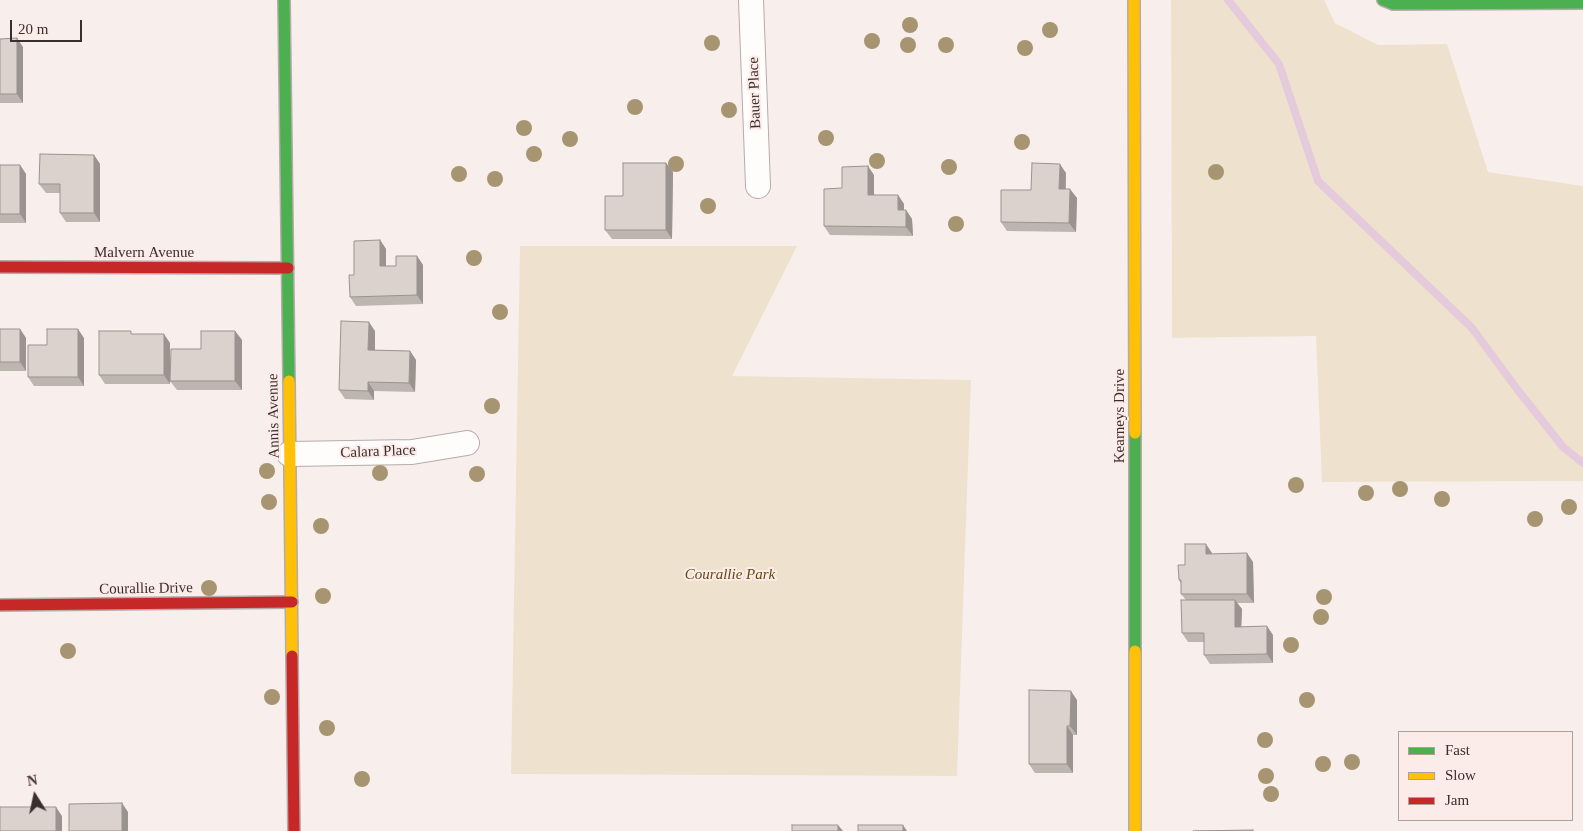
<!DOCTYPE html>
<style>
body{margin:0}
#map{position:relative;width:1583px;height:831px;overflow:hidden;background:#f8efed;font-family:"Times New Roman",serif}
canvas{display:block}
.legend{position:absolute;left:1398px;top:731px;width:175px;height:90px;box-sizing:border-box;background:#fcece9;border:1px solid #afa09d;margin:0;padding:6px 9px;list-style:none;font-size:15px;color:#3c2e2b}
.legend li{display:flex;align-items:center;gap:10px;height:25px}
.legend b{width:25px;border:1px solid #afa09d}
.north{position:absolute;left:10px;top:771px;width:50px;height:50px;-webkit-text-stroke:4px #fcece9;paint-order:stroke;rotate:350deg;font-size:14px;font-weight:700;line-height:20px;text-align:center;color:#3c2e2b}
.north::after{content:'';display:block;margin:auto;width:18px;height:22px;background:#3c2e2b;clip-path:polygon(50% 0,100% 100%,50% 72%,0 100%)}
.scale{position:absolute;left:10px;top:20px;width:72px;height:22px;box-sizing:border-box;border:2px solid #3c2e2b;border-top:0;padding-left:6px;font-size:15px;line-height:18px;white-space:nowrap;color:#3c2e2b;-webkit-text-stroke:4px #fcece9;paint-order:stroke}
</style>
<div id="map">
<canvas width="1583" height="831"></canvas>
<ul class="legend">
<li><b style="height:6px;background:#4caf50"></b>Fast</li>
<li><b style="height:6px;background:#ffc107"></b>Slow</li>
<li><b style="height:6px;background:#c62828"></b>Jam</li>
</ul>
<div class="north">N</div>
<div class="scale">20 m</div>
</div>
<script>
const c = document.querySelector('canvas').getContext('2d');
c.lineJoin = 'round';
function paint(path, color) { c.fillStyle = color; c.fill(path, 'evenodd'); }
const toPath = rows => new Path2D(rows.map(r => 'M' + r).join(''));
function strokePath(path, color, width, dash) { c.strokeStyle = color; c.lineWidth = width; c.lineCap = dash ? 'butt' : 'round'; c.setLineDash(dash || []); c.stroke(path); }
function write(font, color, halo, rows, align = 'center') {
  c.font = font + ' "Times New Roman",serif'; c.lineWidth = 4; c.setLineDash([]); c.textBaseline = 'middle'; c.strokeStyle = halo; c.fillStyle = color; for (const [text, x, y, turn = 0] of rows) {
    c.save(); c.translate(x, y); c.rotate((+turn || 0) * Math.PI / 180); c.textAlign = isNaN(turn) ? turn : align; if (halo) c.strokeText(text, 0, 0); c.fillText(text, 0, 0); c.restore();
  }
}
paint(toPath([
 [1171,0,1324,0,1335,23,1378,45,1447,44,1488,172,1583,186,1583,481,1322,482,1316,336,1172,338],
 [520,246,797,246,732,376,971,380,957,776,511,774]
]), '#eee2ce');
strokePath(toPath([
 [1228,0,1279,64,1318,181,1472,328,1517,389,1563,447,1583,463]
]), '#e5cadc', 8);
const street = toPath([
 [751,0,758,186],
 [289,454,412,452,467,443]
]);
const fast = toPath([
 [284,0,289,381],
 [1383,0,1393,4,1583,3],
 [1135,433,1135,651]
]);
const slow = toPath([
 [1134,0,1135,433],
 [289,381,292,656],
 [1135,651,1135,831]
]);
const jam = toPath([
 [0,267,288,268],
 [0,605,292,602],
 [292,656,294,831]
]);
strokePath(street, '#b6aba9', 26);
strokePath(fast, '#b6aba9', 14);
strokePath(slow, '#b6aba9', 14);
strokePath(jam, '#b6aba9', 14);
strokePath(street, '#fefdfc', 24);
strokePath(fast, '#4caf50', 11);
strokePath(slow, '#ffc107', 11);
strokePath(jam, '#c62828', 11);
c.fillStyle = '#a69570';
for (const [x, y] of [
 [910,25],
 [1050,30],
 [872,41],
 [712,43],
 [908,45],
 [946,45],
 [1025,48],
 [635,107],
 [729,110],
 [524,128],
 [826,138],
 [570,139],
 [1022,142],
 [534,154],
 [877,161],
 [676,164],
 [949,167],
 [1216,172],
 [459,174],
 [495,179],
 [708,206],
 [956,224],
 [474,258],
 [500,312],
 [492,406],
 [267,471],
 [380,473],
 [477,474],
 [1296,485],
 [1400,489],
 [1366,493],
 [1442,499],
 [269,502],
 [1569,507],
 [1535,519],
 [321,526],
 [209,588],
 [323,596],
 [1324,597],
 [1321,617],
 [1291,645],
 [68,651],
 [272,697],
 [1307,700],
 [327,728],
 [1265,740],
 [1352,762],
 [1323,764],
 [1266,776],
 [362,779],
 [1271,794]
]) { c.beginPath(); c.arc(x, y, 8, 0, 2 * Math.PI); c.fill(); }
paint(toPath([
 [0,39,23,47,23,103,0,103],
 [94,155,100,164,100,222,66,222,60,213,60,193,46,193,39,184],
 [666,163,673,172,672,239,612,239,605,230,623,196],
 [0,165,20,165,26,174,26,223,0,223],
 [1066,173,1066,189,1077,198,1076,232,1007,231,1001,222,1031,190],
 [874,175,874,195,898,195,904,204,904,210,906,210,912,219,913,236,830,235,824,226,842,188],
 [380,240,386,249,386,266,396,266,417,256,423,265,423,304,356,306,350,297,354,275],
 [0,329,20,329,26,338,26,371,0,371],
 [235,331,242,340,242,390,177,390,170,381,170,384,105,384,99,375,133,334,170,343,170,379,201,349],
 [375,331,375,350,410,351,416,360,415,392,374,391,374,400,345,399,339,390],
 [84,338,84,386,34,386,28,377,47,345],
 [1212,553,1212,554,1253,562,1254,603,1237,603,1242,609,1241,626,1273,635,1273,663,1210,664,1204,655,1204,642,1188,642,1182,633,1186,600,1181,594,1181,584,1179,580],
 [1077,700,1077,735,1073,735,1073,773,1035,773,1029,764]
]), '#bdb5b0');
paint(toPath([
 [17,38,23,47,23,103,17,94],
 [94,155,100,164,100,222,94,213],
 [666,163,673,172,672,239,666,230],
 [1060,164,1066,173,1065,198,1059,189],
 [20,165,26,174,26,223,20,214],
 [868,166,874,175,874,204,868,195],
 [1070,189,1077,198,1076,232,1069,223],
 [898,195,904,204,904,219,898,210],
 [906,210,912,219,913,236,906,227],
 [380,240,386,249,386,275,380,266],
 [417,256,423,265,423,304,417,295],
 [369,322,375,331,375,359,368,350],
 [20,329,26,338,26,371,20,362],
 [78,329,84,338,84,386,78,377],
 [235,331,242,340,242,390,235,381],
 [164,334,170,343,170,384,164,375],
 [410,351,416,360,415,392,409,383],
 [368,382,374,391,374,400,368,391],
 [1206,544,1212,553,1212,563,1206,554],
 [1247,553,1253,562,1254,603,1247,594],
 [1235,600,1242,609,1241,635,1235,627],
 [1267,626,1273,635,1273,663,1267,654],
 [1071,691,1077,700,1077,735,1070,726],
 [1067,726,1073,735,1073,773,1067,764],
 [122,803,128,812,128,831,122,831],
 [56,807,62,816,62,831,56,831],
 [838,825,843,831,838,831],
 [903,825,907,831,903,831]
]), '#9a9390');
const building = toPath([
 [17,38,17,94,0,94,0,39,17,38],
 [40,154,94,155,94,213,60,213,60,184,39,184,40,154],
 [623,163,666,163,666,230,605,230,605,196,623,196,623,163],
 [1032,163,1060,164,1059,189,1070,189,1069,223,1001,222,1001,190,1031,190,1032,163],
 [0,165,20,165,20,214,0,214,0,165],
 [868,166,868,195,898,195,898,210,906,210,906,227,824,226,824,189,842,188,842,167,868,166],
 [380,240,380,266,396,266,396,256,417,256,417,295,350,297,349,275,354,275,354,241,380,240],
 [341,321,369,322,368,350,410,351,409,383,368,382,368,391,339,390,341,321],
 [0,329,20,329,20,362,0,362,0,329],
 [47,329,78,329,78,377,28,377,28,345,47,345,47,329],
 [99,331,131,331,131,334,164,334,164,375,99,375,99,331],
 [201,331,235,331,235,381,170,381,171,349,201,349,201,331],
 [1185,544,1206,544,1206,554,1247,553,1247,594,1181,594,1181,580,1179,580,1178,565,1185,565,1185,544],
 [1181,600,1235,600,1235,627,1267,626,1267,654,1204,655,1204,633,1182,633,1181,600],
 [1029,690,1071,691,1070,726,1067,726,1067,764,1029,764,1029,690],
 [122,803,122,831,69,831,69,804,122,803],
 [0,807,56,807,56,831,0,831,0,807],
 [792,825,838,825,838,831,792,831,792,825],
 [858,825,903,825,903,831,858,831,858,825],
 [1253,830,1253,831,1193,831,1253,830]
]);
paint(building, '#dcd2cd');
strokePath(building, '#9a9390', 1);
write('15px', '#3c2e2b', '#fcece9', [
 ["Bauer Place",755,93,-92],
 ["Malvern Avenue",144,253],
 ["Annis Avenue",274,416,-91],
 ["Kearneys Drive",1120,416,-90],
 ["Calara Place",378,452,-2],
 ["Courallie Drive",146,589,-1]
]);
write('italic 15px', '#624b09', '#fcece9', [
 ["Courallie Park",730,575]
]);
</script>
